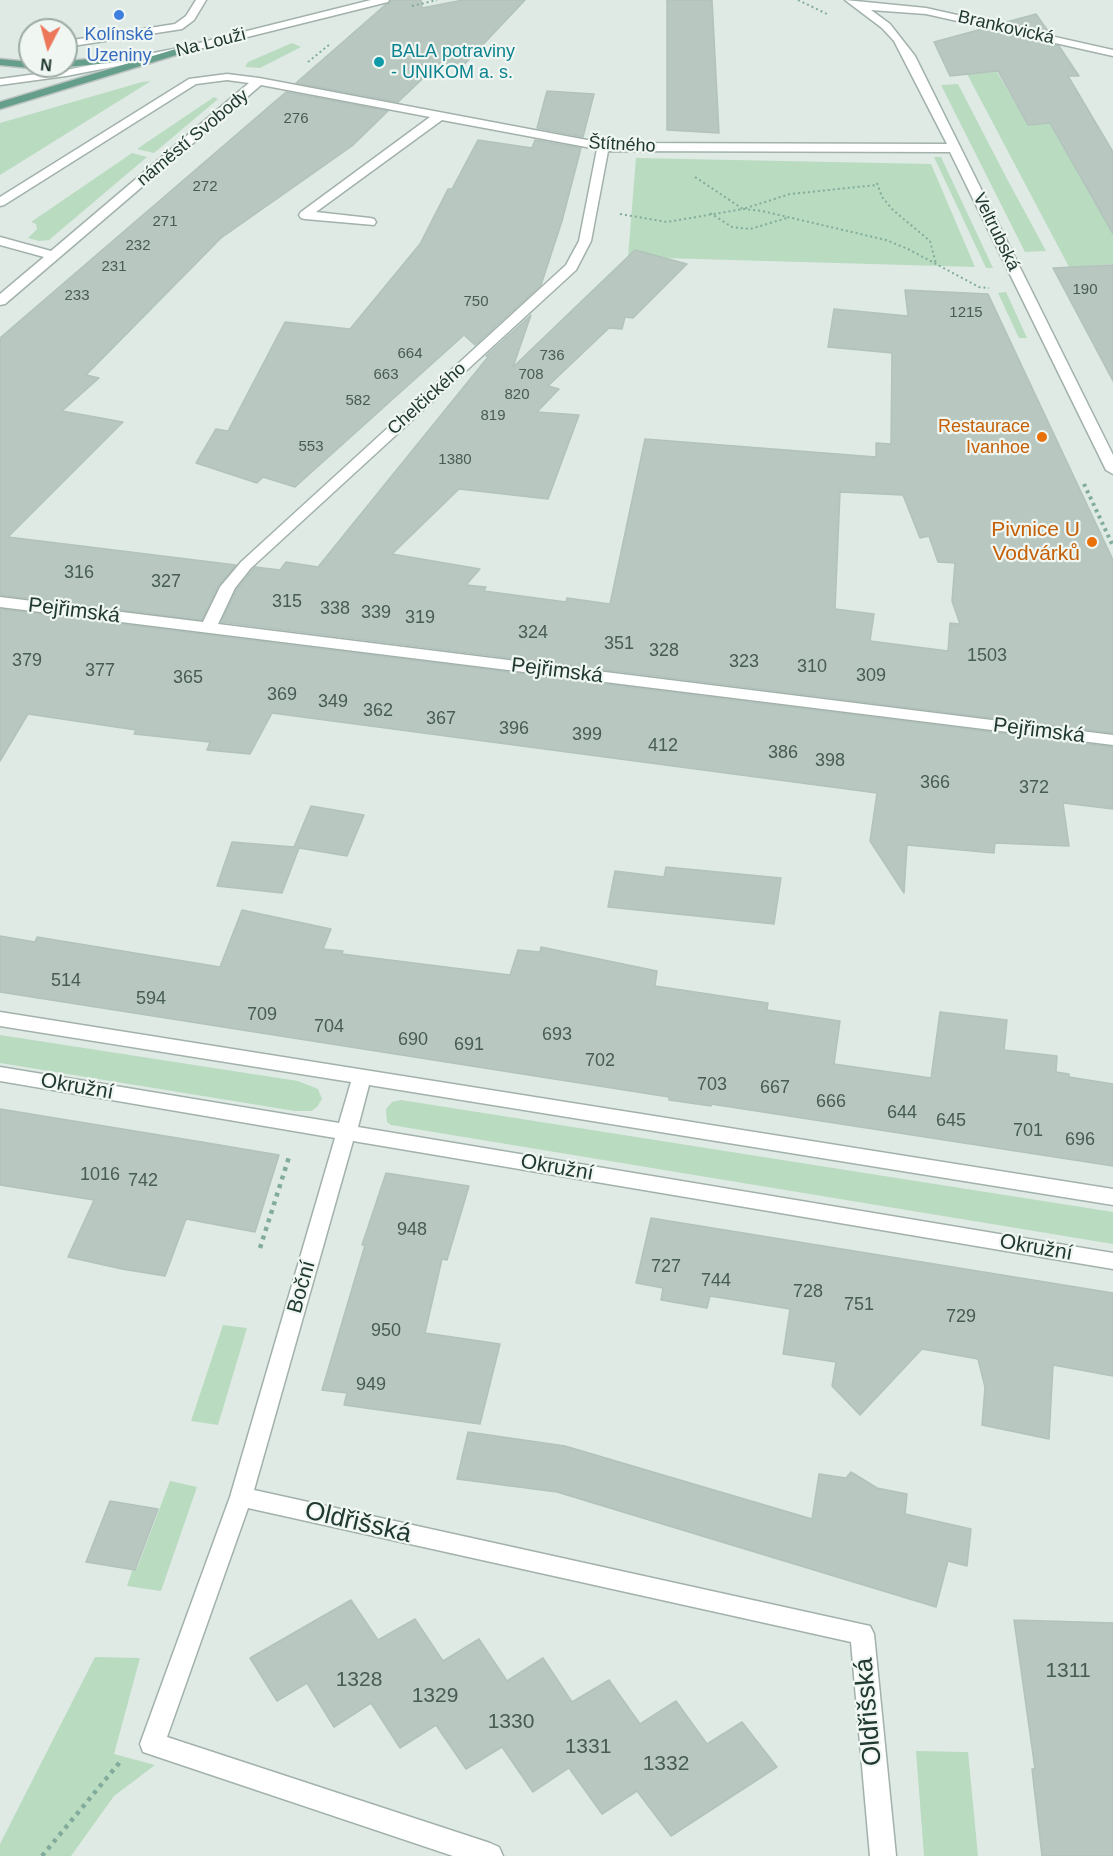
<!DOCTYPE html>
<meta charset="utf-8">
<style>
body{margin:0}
#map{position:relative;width:1113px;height:1856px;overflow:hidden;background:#dfeae5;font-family:Helvetica,sans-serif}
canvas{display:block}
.north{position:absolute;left:18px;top:18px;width:60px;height:60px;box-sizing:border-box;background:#f0f7f3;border:2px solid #9daba5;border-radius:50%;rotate:186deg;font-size:16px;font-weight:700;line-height:24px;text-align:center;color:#213931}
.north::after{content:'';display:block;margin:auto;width:21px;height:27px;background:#ec775b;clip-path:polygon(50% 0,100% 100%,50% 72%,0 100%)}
</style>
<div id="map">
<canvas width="1113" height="1856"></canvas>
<div class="north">N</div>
</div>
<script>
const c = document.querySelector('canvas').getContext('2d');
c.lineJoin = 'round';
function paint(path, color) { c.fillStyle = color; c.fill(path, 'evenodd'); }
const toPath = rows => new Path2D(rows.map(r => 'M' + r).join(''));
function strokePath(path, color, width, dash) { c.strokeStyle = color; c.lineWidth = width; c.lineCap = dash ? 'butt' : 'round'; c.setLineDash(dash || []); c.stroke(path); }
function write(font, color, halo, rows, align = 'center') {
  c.font = font + ' Helvetica,sans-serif'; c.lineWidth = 4.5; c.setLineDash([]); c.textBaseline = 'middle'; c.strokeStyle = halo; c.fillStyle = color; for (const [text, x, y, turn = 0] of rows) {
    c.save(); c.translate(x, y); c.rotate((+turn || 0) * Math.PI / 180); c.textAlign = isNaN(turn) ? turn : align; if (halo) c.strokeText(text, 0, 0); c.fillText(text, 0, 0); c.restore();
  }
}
paint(toPath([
 [292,43,301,47,260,68,245,67,248,62],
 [997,72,1028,125,1050,123,1113,234,1113,264,1069,267,967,74],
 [151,81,0,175,0,123,142,82],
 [958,84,1006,177,1046,251,1025,252,941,85],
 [214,97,218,99,154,153,137,149],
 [132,153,147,157,49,240,39,241,28,238,37,229,36,224,31,222],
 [934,157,941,157,993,268,986,268],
 [636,158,931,164,975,267,628,257],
 [1006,292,1027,338,1019,338,998,293],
 [0,1035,298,1081,318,1089,322,1099,317,1107,311,1111,295,1111,0,1063],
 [401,1100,1113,1212,1113,1244,391,1125,387,1122,386,1109,392,1102],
 [223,1325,247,1328,218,1425,191,1421],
 [170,1481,197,1487,161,1591,127,1586,133,1568,137,1568],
 [95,1657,140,1658,114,1754,155,1765,114,1796,71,1856,0,1856,0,1844],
 [916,1751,968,1752,978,1856,924,1856]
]), '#b9dbc0');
const building = toPath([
 [391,0,421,0,422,8,463,0,525,0,460,69,437,65,398,102,296,83,391,0],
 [667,0,712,0,719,133,667,130,667,0],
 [1036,14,1050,34,1003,23,1036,14],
 [982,29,1059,46,1079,76,1068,76,1113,152,1113,234,1050,123,1028,125,998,71,950,76,934,42,982,29],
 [547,91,594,94,583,137,537,128,547,91],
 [286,92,388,111,352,146,221,238,86,375,99,378,62,411,123,422,8,537,236,565,218,586,202,620,0,595,0,338,286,92],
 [478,140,532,148,535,140,581,148,562,221,541,285,475,345,464,335,295,487,263,477,257,483,196,463,216,429,228,431,285,322,350,329,420,244,448,189,452,189,478,140],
 [635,250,687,264,633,318,625,317,622,329,609,328,548,386,559,389,537,412,579,415,548,499,459,489,392,554,480,569,466,585,486,587,484,591,566,602,567,598,610,604,645,439,876,457,876,443,891,444,892,353,828,347,834,309,908,316,905,290,988,294,1113,560,1113,733,221,622,237,589,255,567,280,570,286,562,318,567,488,357,486,356,531,315,513,367,635,250],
 [840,492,903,495,920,538,929,536,938,562,955,563,952,601,960,624,950,623,948,651,870,641,874,614,835,609,840,492],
 [1113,265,1113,381,1053,268,1113,265],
 [0,609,1113,747,1113,809,1063,803,1069,846,995,843,994,853,907,845,904,893,870,841,877,793,272,713,250,754,207,750,210,742,134,734,136,730,28,714,0,761,0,609],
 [311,806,364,815,347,856,299,848,282,893,217,886,232,842,294,847,311,806],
 [666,867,781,878,774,924,608,907,615,871,664,877,666,867],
 [242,910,331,929,323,949,343,951,342,954,510,975,518,950,540,952,541,947,657,971,655,986,768,1003,767,1010,840,1021,834,1064,931,1078,940,1012,1007,1020,1004,1050,1057,1056,1056,1072,1069,1074,1069,1077,1113,1084,1113,1166,711,1104,711,1106,669,1100,669,1097,0,992,0,936,35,942,37,937,220,967,242,910],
 [0,1109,196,1141,279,1155,255,1232,186,1219,165,1276,122,1269,68,1257,94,1200,0,1185,0,1109],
 [386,1173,469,1186,447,1260,442,1259,425,1333,500,1344,480,1424,344,1405,347,1393,322,1390,365,1245,362,1245,386,1173],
 [651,1218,1113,1293,1113,1376,1053,1365,1049,1439,982,1425,985,1387,978,1359,922,1349,860,1415,832,1386,836,1362,783,1354,790,1309,710,1296,707,1308,661,1300,663,1288,636,1283,651,1218],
 [468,1432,565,1446,812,1519,819,1474,846,1478,851,1472,877,1488,907,1494,905,1514,971,1529,967,1566,948,1561,936,1607,557,1492,457,1479,468,1432],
 [110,1501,158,1509,135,1570,86,1562,110,1501],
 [351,1600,378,1640,415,1619,443,1661,479,1639,507,1681,543,1658,572,1702,609,1680,640,1724,676,1701,707,1744,742,1722,777,1767,671,1836,637,1791,602,1814,569,1768,533,1792,502,1747,466,1769,436,1725,400,1748,371,1703,334,1727,307,1683,277,1701,250,1658,351,1600],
 [1014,1620,1113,1623,1113,1856,1042,1856,1032,1769,1035,1769,1014,1620]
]);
paint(building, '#b8c7c0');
strokePath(building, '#b2c3bb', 1.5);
const minor = toPath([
 [196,0,206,0,194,20,182,29,66,47,66,41,175,24,186,16,196,0],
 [371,0,389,0,388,2,179,54,66,76,0,85,0,79,66,70,179,48,371,0],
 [845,0,926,8,1113,50,1113,56,926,14,871,10,890,24,915,56,1113,455,1113,474,1106,470,950,152,608,151,591,241,576,270,251,568,235,588,218,624,1113,735,1113,745,0,607,0,597,203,622,220,587,241,562,566,265,579,241,597,149,442,120,316,212,370,218,374,219,376,222,374,225,305,219,301,218,299,215,301,212,430,117,261,85,5,304,0,305,0,294,44,257,0,245,0,237,51,251,249,83,227,80,196,84,4,205,0,206,0,197,189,79,227,74,259,78,603,143,947,144,894,41,882,28,845,0],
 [0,1012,1113,1189,1113,1205,369,1085,358,1127,1113,1253,1113,1269,353,1141,254,1490,870,1626,874,1634,896,1856,870,1856,851,1642,248,1508,167,1737,490,1843,499,1847,503,1856,453,1856,143,1752,140,1744,230,1497,335,1138,0,1081,0,1067,339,1123,351,1082,0,1026,0,1012]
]);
const major = toPath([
 [179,48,183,49,183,53,0,109,0,102,179,48],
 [127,56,131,57,131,61,66,67,62,66,66,66,66,61,127,56],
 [0,59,30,62,30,66,35,66,30,68,0,65,0,59]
]);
strokePath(minor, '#a2b1ab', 3);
strokePath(major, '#bcc4c1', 3);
strokePath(toPath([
 [798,0,827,14],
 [412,6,437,0],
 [308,62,330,44],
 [695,177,743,209,790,194,877,185],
 [877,183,882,197,893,210,930,241,936,264],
 [710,213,732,227,750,229,787,218],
 [620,214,667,222,743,209,762,211,886,240,908,249,979,287,989,288]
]), '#81ac9c', 2, [2, 3]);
strokePath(toPath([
 [1084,484,1113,546]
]), '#81ac9c', 4, [3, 4]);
strokePath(toPath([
 [260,1248,289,1157],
 [42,1856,120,1762]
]), '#81ac9c', 4.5, [4, 5]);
paint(minor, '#fff');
paint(major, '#669e8c');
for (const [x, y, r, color] of [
 [119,15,6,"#3f7fe0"],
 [379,62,6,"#0f9aa8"],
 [1042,437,6,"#e8710a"],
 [1092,542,6,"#e8710a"]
]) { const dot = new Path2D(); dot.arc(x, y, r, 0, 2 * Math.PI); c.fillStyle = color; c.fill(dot); strokePath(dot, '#f0f7f3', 2); }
write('15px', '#475c55', null, [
 ["276",296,119],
 ["272",205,187],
 ["271",165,222],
 ["232",138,246],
 ["231",114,267],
 ["190",1085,290],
 ["233",77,296],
 ["750",476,302],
 ["1215",966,313],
 ["664",410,354],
 ["736",552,356],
 ["663",386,375],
 ["708",531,375],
 ["820",517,395],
 ["582",358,401],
 ["819",493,416],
 ["553",311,447],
 ["1380",455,460]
]);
write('18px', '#213931', '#f0f7f3', [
 ["Brankovická",1006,28,13],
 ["Na Louži",211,43,-14],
 ["náměstí Svobody",193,138,-40],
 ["Štítného",622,145,3],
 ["Veltrubská",996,232,64],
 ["Chelčického",427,399,-42]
]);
write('18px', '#366cbe', '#f0f7f3', [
 ["Kolínské",119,35],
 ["Uzeniny",119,56]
]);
write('18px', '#0d838f', '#f0f7f3', [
 ["BALA potraviny",391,52],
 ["- UNIKOM a. s.",391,73]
], 'left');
write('18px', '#c56008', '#f0f7f3', [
 ["Restaurace",1030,427],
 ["Ivanhoe",1030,448]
], 'right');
write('18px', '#475c55', null, [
 ["316",79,573],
 ["327",166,582],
 ["315",287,602],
 ["338",335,609],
 ["339",376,613],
 ["319",420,618],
 ["324",533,633],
 ["351",619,644],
 ["328",664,651],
 ["1503",987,656],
 ["379",27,661],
 ["323",744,662],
 ["310",812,667],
 ["377",100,671],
 ["309",871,676],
 ["365",188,678],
 ["369",282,695],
 ["349",333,702],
 ["362",378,711],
 ["367",441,719],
 ["396",514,729],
 ["399",587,735],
 ["412",663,746],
 ["386",783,753],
 ["398",830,761],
 ["366",935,783],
 ["372",1034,788],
 ["514",66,981],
 ["594",151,999],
 ["709",262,1015],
 ["704",329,1027],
 ["693",557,1035],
 ["690",413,1040],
 ["691",469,1045],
 ["702",600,1061],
 ["703",712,1085],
 ["667",775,1088],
 ["666",831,1102],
 ["644",902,1113],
 ["645",951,1121],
 ["701",1028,1131],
 ["696",1080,1140],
 ["1016",100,1175],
 ["742",143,1181],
 ["948",412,1230],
 ["727",666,1267],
 ["744",716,1281],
 ["728",808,1292],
 ["751",859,1305],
 ["729",961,1317],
 ["950",386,1331],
 ["949",371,1385]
]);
write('21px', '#c56008', '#f0f7f3', [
 ["Pivnice U",1080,530],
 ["Vodvárků",1080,554]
], 'right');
write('21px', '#213931', '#f0f7f3', [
 ["Pejřimská",74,611,7],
 ["Pejřimská",557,671,7],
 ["Pejřimská",1039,731,7],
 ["Okružní",77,1087,10],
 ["Okružní",557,1168,10],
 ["Okružní",1036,1248,10],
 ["Boční",302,1287,-74]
]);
write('21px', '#475c55', null, [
 ["1311",1068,1671],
 ["1328",359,1680],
 ["1329",435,1696],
 ["1330",511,1722],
 ["1331",588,1747],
 ["1332",666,1764]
]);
write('26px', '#213931', '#f0f7f3', [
 ["Oldřišská",358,1523,13],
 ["Oldřišská",869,1712,-95]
]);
</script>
